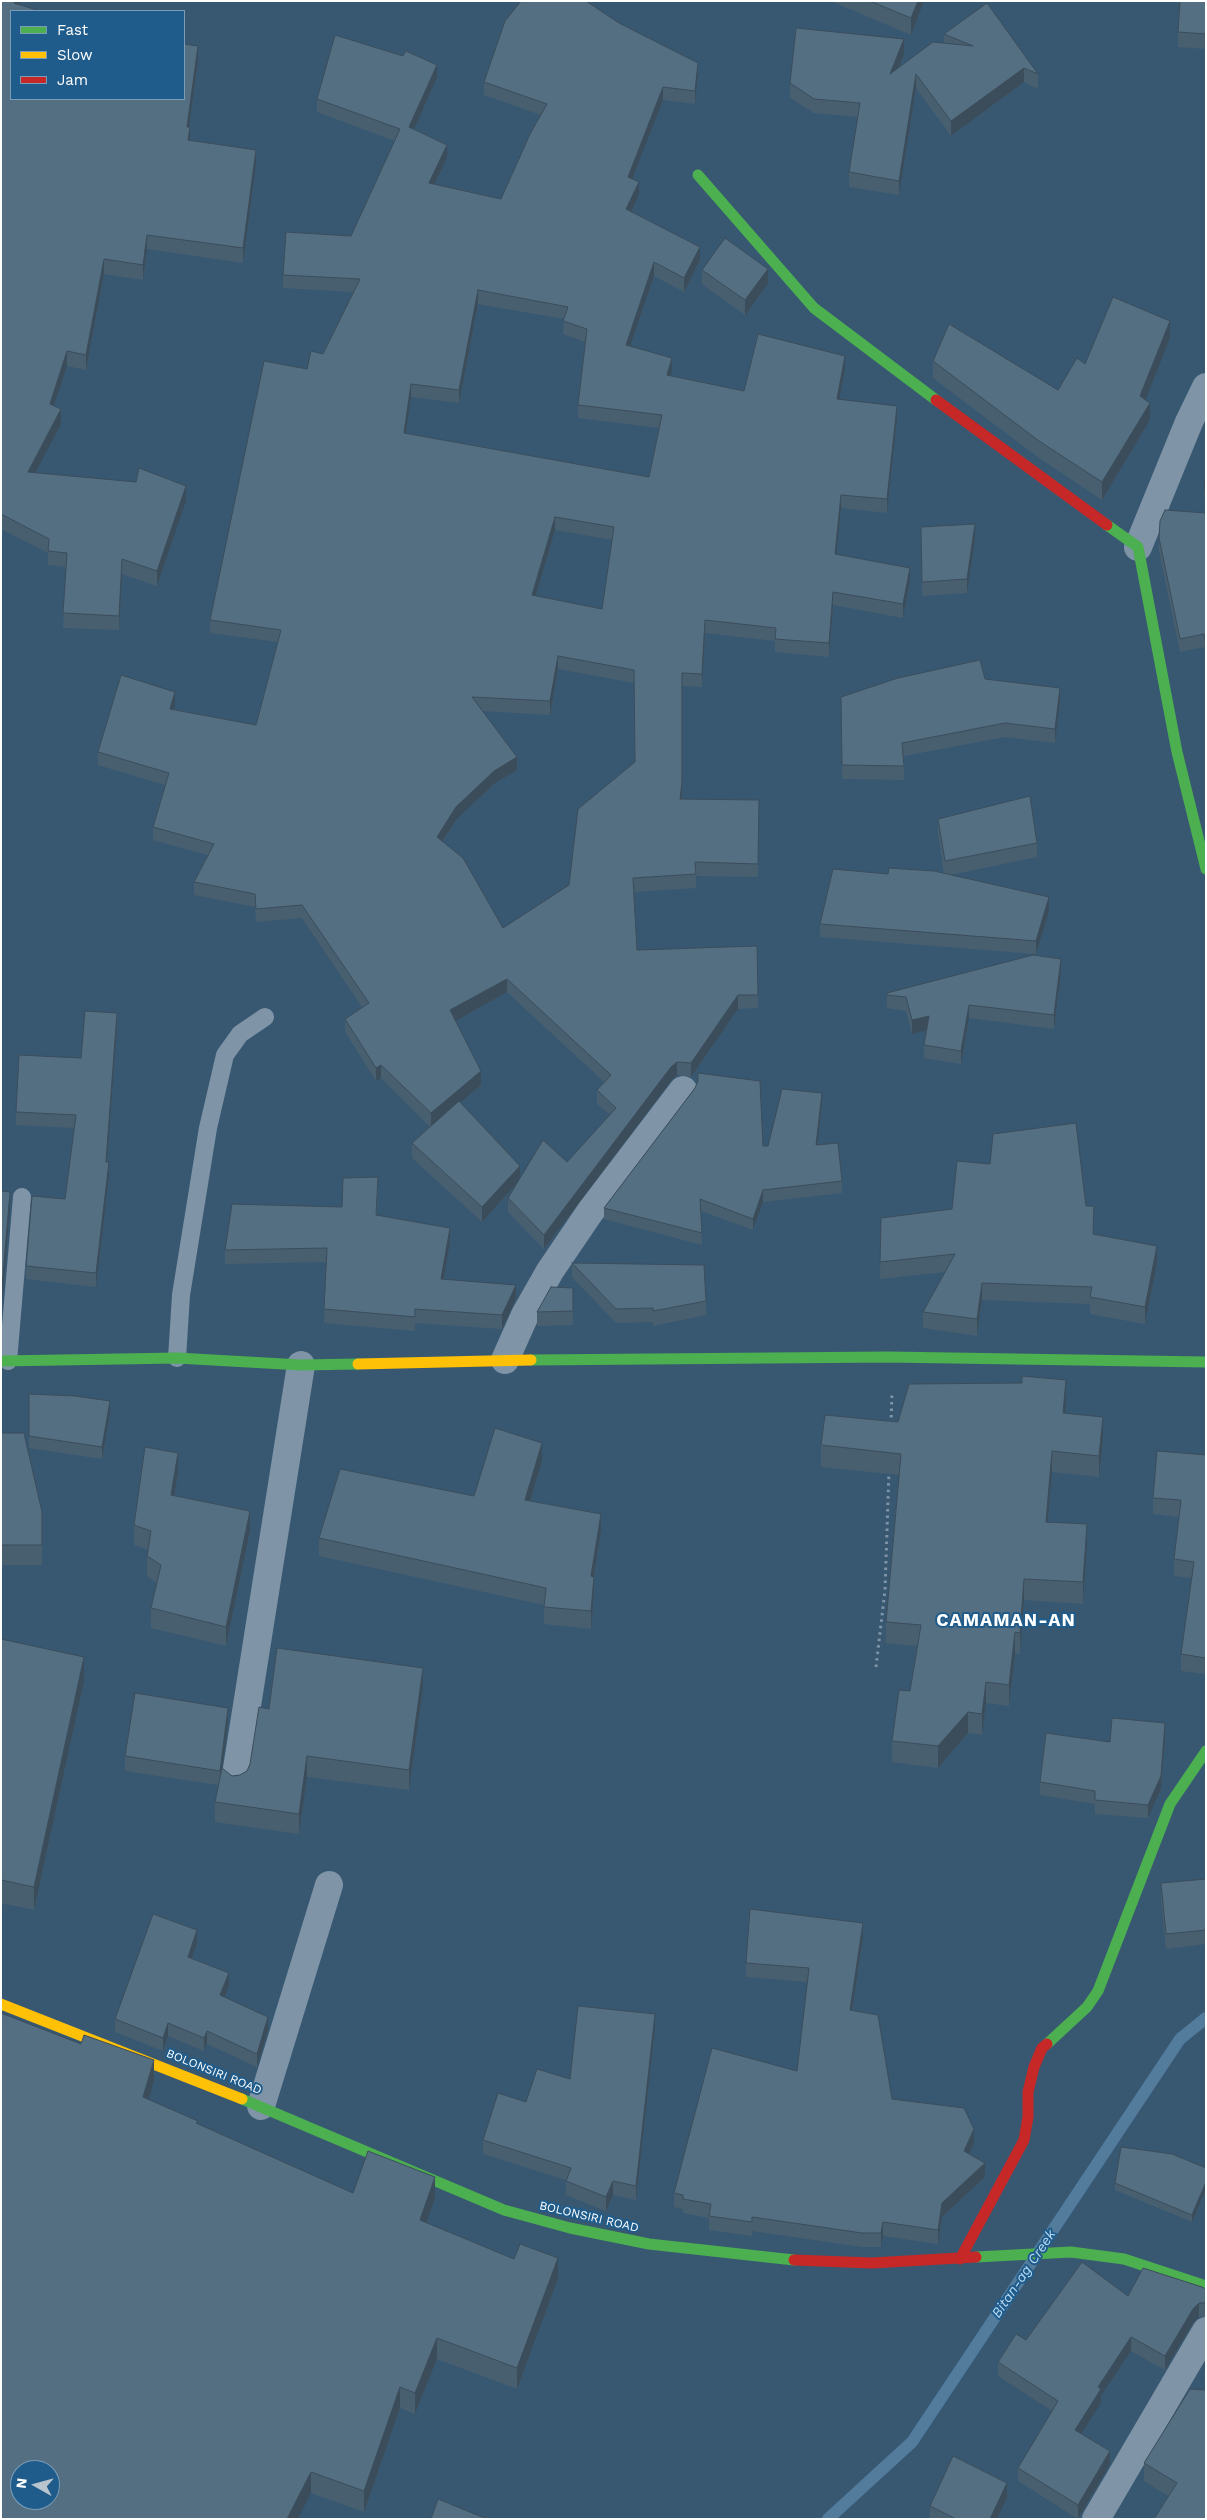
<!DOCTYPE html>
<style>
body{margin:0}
#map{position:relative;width:1207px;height:2520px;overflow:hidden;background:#385872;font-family:"Work Sans",sans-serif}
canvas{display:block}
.frame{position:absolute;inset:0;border:2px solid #fff;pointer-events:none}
.legend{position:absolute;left:10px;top:10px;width:175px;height:90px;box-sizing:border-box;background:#1f5c8b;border:1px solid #799db9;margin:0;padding:6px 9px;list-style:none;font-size:15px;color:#fff}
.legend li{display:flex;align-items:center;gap:10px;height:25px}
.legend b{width:25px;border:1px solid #799db9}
.north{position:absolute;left:10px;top:2460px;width:50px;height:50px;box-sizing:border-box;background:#1f5c8b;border:1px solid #799db9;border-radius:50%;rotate:277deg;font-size:14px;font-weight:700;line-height:20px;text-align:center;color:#fff}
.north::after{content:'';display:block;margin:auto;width:18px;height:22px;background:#b9c5ce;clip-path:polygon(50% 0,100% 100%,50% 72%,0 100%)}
</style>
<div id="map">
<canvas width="1207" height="2520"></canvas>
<div class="frame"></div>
<ul class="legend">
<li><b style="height:6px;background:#4caf50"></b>Fast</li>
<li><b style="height:6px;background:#ffc107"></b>Slow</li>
<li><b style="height:6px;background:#c62828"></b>Jam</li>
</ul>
<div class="north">N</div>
</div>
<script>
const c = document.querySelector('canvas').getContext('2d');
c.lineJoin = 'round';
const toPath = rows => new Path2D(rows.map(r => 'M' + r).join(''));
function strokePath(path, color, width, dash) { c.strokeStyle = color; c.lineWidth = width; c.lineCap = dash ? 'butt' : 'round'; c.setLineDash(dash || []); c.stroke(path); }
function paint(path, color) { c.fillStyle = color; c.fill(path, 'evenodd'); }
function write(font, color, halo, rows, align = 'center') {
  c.font = font + ' "Work Sans",sans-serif'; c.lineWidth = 4; c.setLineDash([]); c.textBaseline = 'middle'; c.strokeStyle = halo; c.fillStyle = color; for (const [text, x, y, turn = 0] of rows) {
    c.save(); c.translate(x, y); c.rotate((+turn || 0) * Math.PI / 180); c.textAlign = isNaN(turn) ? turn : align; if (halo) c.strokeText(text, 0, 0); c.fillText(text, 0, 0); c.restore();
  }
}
strokePath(toPath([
 [828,2519,912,2442,1180,2039,1206,2018]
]), '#527b9c', 12);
strokePath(toPath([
 [891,1424,892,1393],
 [876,1667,885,1590,889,1470]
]), '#7f94a6', 3, [2.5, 4]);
strokePath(toPath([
 [177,1358,181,1295,208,1128,225,1055,240,1034,265,1017],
 [8,1361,22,1197]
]), '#7f94a6', 18);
strokePath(toPath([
 [1138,547,1189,422,1206,387],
 [505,1360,525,1315,550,1271,590,1212,683,1090],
 [235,1781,301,1365],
 [261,2106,329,1885],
 [1096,2519,1206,2331]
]), '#7f94a6', 28);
strokePath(toPath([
 [698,175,814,308,936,400],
 [1107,525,1138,547,1177,752,1206,869],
 [531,1360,888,1357,1206,1362],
 [1,1361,177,1358,301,1365,358,1364],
 [1047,2044,1087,2007,1098,1991,1170,1804,1206,1751],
 [242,2099,504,2210,570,2228,649,2244,794,2260],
 [976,2257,1071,2252,1124,2259,1206,2286]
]), '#4caf50', 11);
strokePath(toPath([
 [358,1364,531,1360],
 [1,2004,242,2099]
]), '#ffc107', 11);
strokePath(toPath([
 [936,400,1107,525],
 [960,2259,1024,2140,1028,2117,1028,2092,1034,2067,1042,2048,1047,2044],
 [794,2260,872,2263,976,2257]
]), '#c62828', 11);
paint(toPath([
 [1,1,19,1,11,11,198,61,189,127,190,141,256,164,243,263,147,249,143,280,104,274,86,370,67,366,54,406,61,424,35,473,186,501,157,586,122,574,119,630,63,628,66,567,48,565,48,553,1,529],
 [831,1,924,1,911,35],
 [1206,1,1206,49,1178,47,1178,32],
 [589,3,698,76,695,104,663,100,632,179,639,195,631,212,700,260,684,292,654,276,630,346,672,371,670,376,744,391,845,369,839,399,897,419,887,513,841,508,836,555,910,581,903,618,833,605,829,657,775,652,775,641,705,633,702,687,682,686,682,799,759,800,758,877,696,876,696,888,634,892,637,950,758,995,758,1008,738,1009,691,1077,677,1075,671,1081,544,1249,508,1212,508,1198,517,1183,482,1222,412,1158,412,1143,430,1127,381,1078,376,1081,345,1032,345,1019,362,1007,302,918,256,922,255,907,194,895,194,882,208,855,153,840,153,827,165,785,98,765,98,752,175,705,173,709,256,725,278,642,210,633,210,620,307,369,323,354,353,292,283,288,283,275,351,236,395,141,317,112,317,99,437,78,414,129,447,158,435,184,501,199,541,115,484,95,484,82],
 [478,304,564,319,563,334,585,342,578,405,578,418,659,428,649,477,406,434,411,397,459,403],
 [555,530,613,540,602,609,536,596],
 [558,669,634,683,635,763,569,885,503,928,443,842,456,820,494,784,517,770,483,711,550,715],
 [507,992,604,1082,597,1090,597,1104,610,1115,567,1162,520,1179,460,1102,481,1085,455,1021],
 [944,34,1038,74,1038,89,1024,82,951,136,916,88,899,195,849,187,849,172,858,117,814,113,790,98,790,83,904,54,898,68,944,43],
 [702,270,768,284,745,315,702,284],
 [1170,338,1145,400,1150,420,1102,500,1039,458,933,378,933,361,1058,390,1085,364],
 [1206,480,1206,513,1204,493,1204,481],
 [1206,513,1206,656,1204,647,1180,652,1159,551,1159,538],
 [921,527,975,539,967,593,922,596],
 [985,679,1060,702,1055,743,1005,737,904,756,904,780,842,779,841,697],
 [938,819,1037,843,1037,857,950,875,1049,911,1036,954,820,937,820,924,888,874,944,874,938,833],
 [1061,972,1054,1029,969,1018,961,1064,924,1058,924,1045,927,1030,912,1034,906,1011,887,1008,887,993],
 [117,1027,107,1162,109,1176,96,1287,26,1279,26,1266,65,1199,74,1128,16,1125,16,1112],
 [698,1073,763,1146,768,1146,822,1104,817,1145,842,1181,842,1193,763,1202,753,1230,701,1211,702,1245,604,1219,604,1208,695,1088,698,1083],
 [378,1191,377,1215,450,1243,443,1279,516,1299,502,1329,415,1323,415,1331,324,1323,326,1262,225,1264,225,1250,342,1207],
 [1086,1206,1093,1234,1157,1263,1145,1324,1090,1314,1090,1304,982,1300,977,1336,923,1328,923,1312,945,1272,880,1279,881,1218],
 [572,1263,706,1301,706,1315,653,1326,653,1322,616,1323,572,1277],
 [573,1288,573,1325,537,1326,537,1312],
 [29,1394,110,1413,102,1459,29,1448],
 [1066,1402,1065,1413,1103,1439,1099,1477,1052,1472,1048,1522,1087,1546,1083,1604,1024,1600,1020,1654,1015,1654,1009,1706,986,1703,982,1735,968,1733,938,1768,892,1762,892,1741,910,1691,917,1646,886,1643,886,1622,899,1475,821,1467,821,1445,898,1422],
 [1,1433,42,1512,42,1565,1,1565],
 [1206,1455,1206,1674,1181,1671,1181,1654,1192,1578,1174,1576,1174,1559,1179,1517,1153,1514,1153,1498],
 [542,1461,530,1501,601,1531,594,1577,594,1594,591,1629,544,1624,544,1605,319,1556,319,1538,474,1496],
 [178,1473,174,1495,250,1531,226,1646,151,1628,151,1608,157,1583,147,1576,147,1556,148,1550,134,1545,134,1525],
 [1,1639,84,1681,34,1910,1,1903],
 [423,1688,409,1790,307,1777,299,1834,215,1822,215,1802,218,1785,125,1771,125,1756,228,1723,222,1769,232,1776,240,1775,247,1771,250,1764,269,1709],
 [1165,1737,1161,1789,1148,1818,1095,1814,1095,1804,1040,1795,1040,1782,1110,1742],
 [1206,1879,1206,1944,1166,1949,1161,1898,1161,1883],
 [863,1937,852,2011,892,2099,974,2143,969,2154,985,2177,942,2217,938,2244,883,2236,881,2247,862,2247,752,2231,752,2236,709,2230,709,2218,683,2213,683,2209,674,2207,674,2193,797,2071,808,1982,746,1977,746,1963],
 [197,1943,192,1958,229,1986,225,1997,268,2030,257,2067,207,2044,204,2051,168,2036,163,2051,115,2032,115,2019],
 [655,2028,636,2200,613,2195,606,2211,566,2195,566,2180,483,2154,483,2140,526,2102,570,2079],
 [154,2081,148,2099,198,2124,353,2193,435,2198,426,2223,558,2279,517,2389,437,2359,415,2414,400,2408,364,2512,311,2493,1,2519],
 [1206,2168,1206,2189,1192,2222,1115,2190,1115,2183],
 [1206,2289,1206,2317,1199,2317,1193,2323,1165,2370,1131,2351,1101,2396,1101,2403,1081,2434,1110,2464,1078,2519,1018,2481,1018,2468,1052,2411,998,2376,998,2362,1026,2340,1128,2296],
 [1206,2390,1206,2519,1144,2481,1144,2463],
 [1007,2498,997,2519,930,2519,930,2506]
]), '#485f70');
paint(toPath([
 [15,1,19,1,19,6,14,3],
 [918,1,924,1,911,35,911,18],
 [904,39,904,54,890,89,890,74],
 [198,46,198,61,187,142,187,127],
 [698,63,698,76,695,104,695,91],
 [437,65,437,78,409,140,409,127],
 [1024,68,1024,82,951,136,951,121],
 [916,74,916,88,899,195,899,181],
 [663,87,663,100,628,190,628,177],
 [190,127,190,142,188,140],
 [447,145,447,158,429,196,429,183],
 [256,150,256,164,243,263,243,248],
 [639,182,639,195,626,222,626,209],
 [147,235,147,249,143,280,143,265],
 [700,247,700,260,684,292,684,278],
 [104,259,104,274,86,370,86,355],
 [654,262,654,276,626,358,626,345],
 [768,269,768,284,745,315,745,300],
 [478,290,478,304,459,403,459,390],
 [1170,321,1170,338,1140,414,1140,396],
 [67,351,67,366,50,418,50,404],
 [845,356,845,369,837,412,837,399],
 [672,358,672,371,667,388,667,375],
 [411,384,411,397,404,447,404,433],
 [1150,403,1150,420,1102,500,1102,482],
 [897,406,897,419,887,513,887,499],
 [61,409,61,424,28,487,28,472],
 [186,486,186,501,157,586,157,571],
 [841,495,841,508,835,568,835,554],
 [555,517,555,530,532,609,532,595],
 [975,524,975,539,967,593,967,579],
 [122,559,122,574,119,630,119,616],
 [910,568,910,581,903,618,903,604],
 [833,592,833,605,829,657,829,643],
 [705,620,705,633,702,687,702,674],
 [558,656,558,669,550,715,550,701],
 [1060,688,1060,702,1055,743,1055,729],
 [175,692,175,705,170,722,170,709],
 [517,757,517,770,494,784,456,820,437,850,437,837,456,807,494,771],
 [682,782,682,795,680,812,680,799],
 [1049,897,1049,911,1036,954,1036,941],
 [1061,959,1061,972,1054,1029,1054,1015],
 [507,979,507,992,450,1024,450,1010],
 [738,995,738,1009,691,1077,691,1063],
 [969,1005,969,1018,961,1064,961,1051],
 [117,1013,117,1027,106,1175,106,1162],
 [929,1016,929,1030,912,1034,912,1020],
 [677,1062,677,1075,671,1081,544,1249,544,1235,671,1067],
 [381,1065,381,1078,376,1081,376,1068],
 [481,1071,481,1085,431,1127,431,1113],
 [822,1093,822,1104,816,1157,816,1145],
 [109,1162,109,1176,96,1287,96,1273],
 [520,1166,520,1180,482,1222,482,1207],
 [763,1190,763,1202,753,1230,753,1219],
 [10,1192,10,1208,1,1315,1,1299],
 [450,1228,450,1243,441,1293,441,1279],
 [1157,1246,1157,1263,1145,1324,1145,1307],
 [982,1283,982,1300,977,1336,977,1319],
 [516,1285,516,1299,502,1329,502,1315],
 [1066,1380,1066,1402,1063,1434,1063,1413],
 [110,1401,110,1413,102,1459,102,1447],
 [1103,1417,1103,1439,1099,1477,1099,1456],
 [542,1443,542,1461,525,1518,525,1500],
 [1052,1451,1052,1472,1046,1543,1046,1522],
 [178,1453,178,1473,171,1515,171,1495],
 [250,1511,250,1531,226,1646,226,1627],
 [601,1514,601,1531,591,1594,591,1576],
 [1087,1524,1087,1546,1083,1604,1083,1582],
 [594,1577,594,1594,591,1629,591,1611],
 [1024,1579,1024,1600,1020,1654,1020,1633],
 [1015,1632,1015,1654,1009,1706,1009,1685],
 [84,1657,84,1681,34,1910,34,1887],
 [423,1668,423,1688,409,1790,409,1770],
 [986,1682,986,1703,982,1735,982,1714],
 [228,1708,228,1723,220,1785,220,1771],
 [968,1712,968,1733,938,1768,938,1746],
 [1165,1723,1165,1737,1161,1789,1148,1818,1148,1805],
 [307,1756,307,1777,299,1834,299,1814],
 [863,1923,863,1937,850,2024,850,2010],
 [197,1930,197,1943,188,1970,188,1957],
 [229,1973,229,1986,220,2008,220,1995],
 [655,2014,655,2028,636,2200,636,2186],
 [268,2017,268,2030,257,2067,257,2054],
 [168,2023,168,2036,163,2051,163,2038],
 [207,2031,207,2044,204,2051,204,2038],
 [154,2060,154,2081,143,2118,143,2097],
 [974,2129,974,2143,964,2165,964,2151],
 [985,2163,985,2177,942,2217,938,2244,938,2230,942,2203],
 [435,2177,435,2198,420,2241,420,2220],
 [613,2181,613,2195,606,2211,606,2197],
 [1206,2182,1206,2189,1192,2222,1192,2215],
 [883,2222,883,2236,881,2247,881,2233],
 [558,2258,558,2279,517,2389,517,2368],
 [1199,2303,1199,2317,1193,2323,1165,2370,1165,2356,1193,2309],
 [1131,2337,1131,2351,1101,2396,1101,2403,1075,2444,1075,2430,1098,2387],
 [437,2338,437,2359,415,2414,415,2393],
 [400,2387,400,2408,364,2512,364,2491],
 [1110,2451,1110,2464,1078,2519,1078,2505],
 [311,2472,311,2493,298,2519,287,2519],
 [1007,2483,1007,2498,997,2519,990,2519]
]), '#3b4d5b');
const building = toPath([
 [1,1,15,1,14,3,40,11,11,11,11,99,184,99,184,44,198,46,187,127,190,127,188,140,256,150,243,248,147,235,143,265,104,259,86,355,67,351,50,404,61,409,28,472,136,482,139,468,186,486,157,571,122,559,119,616,63,613,67,553,48,551,49,539,1,514,1,1],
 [521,1,586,1,619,23,698,63,695,91,663,87,628,177,639,182,626,209,700,247,684,278,654,262,626,345,672,358,667,375,744,391,758,334,845,356,837,399,897,406,887,499,841,495,835,554,910,568,903,604,833,592,829,643,775,639,776,628,705,620,702,674,682,673,682,782,680,799,759,800,758,864,695,862,696,874,633,878,637,950,757,946,758,995,738,995,691,1063,677,1062,671,1067,544,1235,508,1198,543,1140,567,1162,616,1108,597,1090,611,1075,507,979,450,1010,481,1071,431,1113,381,1065,376,1068,345,1019,369,1003,302,905,256,909,255,894,194,882,214,844,153,827,169,773,98,752,121,675,175,692,170,709,256,725,281,630,210,620,264,361,307,369,311,351,323,354,360,279,283,275,286,232,351,236,400,129,317,99,335,35,403,56,406,51,437,65,409,127,447,145,429,183,501,199,530,134,547,104,484,82,505,21,521,1],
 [478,290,568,307,563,321,587,329,578,405,662,415,649,477,404,433,411,384,459,390,478,290],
 [555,517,614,527,602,609,532,595,555,517],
 [558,656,634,670,635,762,578,809,569,885,503,928,463,858,437,837,456,807,494,771,517,757,472,697,550,701,558,656],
 [870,1,918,1,911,18,870,1],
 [1180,1,1206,1,1206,34,1178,32,1180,1],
 [987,3,1038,74,1024,68,951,121,916,74,899,181,849,172,860,103,814,99,790,83,796,28,904,39,890,74,933,42,973,46,944,34,987,3],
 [725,238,768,269,745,300,702,270,725,238],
 [1113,297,1170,321,1140,396,1150,403,1102,482,1039,441,933,361,949,324,1058,390,1077,358,1085,364,1113,297],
 [1206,480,1206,500,1204,481,1206,480],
 [1165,510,1206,513,1206,643,1204,634,1180,639,1159,538,1160,521,1165,510],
 [975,524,967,579,922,582,921,527,975,524],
 [980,660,985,679,1060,688,1055,729,1005,723,902,743,904,766,842,765,841,697,898,678,980,660],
 [1030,796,1037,843,945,861,938,819,1030,796],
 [889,868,934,871,1049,897,1036,941,820,924,833,869,888,874,889,868],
 [1033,955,1061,959,1054,1015,969,1005,961,1051,924,1045,929,1016,912,1020,906,997,887,995,887,993,1033,955],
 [85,1011,117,1013,106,1162,109,1162,96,1273,26,1266,32,1196,65,1199,76,1115,16,1112,19,1055,81,1058,85,1011],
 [698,1073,760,1081,763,1146,768,1146,782,1089,822,1093,816,1145,838,1143,842,1181,763,1190,753,1219,700,1199,702,1233,604,1208,695,1088,698,1081,698,1073],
 [459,1101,520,1166,482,1207,412,1143,459,1101],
 [1076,1123,1086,1206,1094,1206,1093,1234,1157,1246,1145,1307,1090,1297,1092,1287,982,1283,977,1319,923,1312,955,1254,880,1262,881,1218,952,1209,957,1161,990,1164,993,1134,1076,1123],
 [378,1177,376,1215,450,1228,441,1279,516,1285,502,1315,415,1309,415,1317,324,1309,327,1248,225,1250,232,1204,342,1207,343,1178,378,1177],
 [1,1191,10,1192,1,1299,1,1191],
 [572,1263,704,1265,706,1301,653,1311,653,1308,616,1309,572,1263],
 [551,1287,573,1288,573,1311,537,1312,551,1287],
 [1022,1376,1066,1380,1063,1413,1103,1417,1099,1456,1052,1451,1046,1522,1087,1524,1083,1582,1024,1579,1020,1633,1015,1632,1009,1685,986,1682,982,1714,968,1712,938,1746,892,1741,899,1690,910,1691,921,1625,886,1622,901,1454,821,1445,825,1415,898,1422,909,1384,1022,1383,1022,1376],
 [29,1394,75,1396,110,1401,102,1447,29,1436,29,1394],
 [495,1428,542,1443,525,1500,601,1514,591,1576,594,1577,591,1611,544,1607,546,1588,319,1538,340,1469,474,1496,495,1428],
 [1,1433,24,1433,42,1512,42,1545,1,1545,1,1433],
 [145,1447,178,1453,171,1495,250,1511,226,1627,151,1608,161,1565,147,1556,151,1531,134,1525,145,1447],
 [1157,1451,1206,1455,1206,1658,1181,1654,1194,1562,1174,1559,1181,1500,1153,1498,1157,1451],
 [1,1639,84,1657,34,1887,1,1880,1,1639],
 [277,1648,423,1668,409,1770,307,1756,299,1814,215,1802,222,1768,232,1776,240,1775,247,1771,250,1764,259,1707,269,1709,277,1648],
 [135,1693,228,1708,220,1771,125,1756,135,1693],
 [1112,1718,1165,1723,1161,1776,1148,1805,1095,1800,1095,1791,1040,1782,1046,1733,1110,1742,1112,1718],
 [1206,1879,1206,1930,1166,1934,1161,1883,1206,1879],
 [750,1909,863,1923,850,2010,878,2015,892,2099,964,2108,974,2129,964,2151,985,2163,942,2203,938,2230,883,2222,881,2233,862,2233,752,2217,752,2222,709,2216,711,2204,683,2199,683,2195,674,2193,712,2048,797,2071,809,1968,746,1963,750,1909],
 [153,1914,197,1930,188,1957,229,1973,220,1995,268,2017,257,2054,207,2031,204,2038,168,2023,163,2038,115,2019,153,1914],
 [578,2006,655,2014,636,2186,613,2181,606,2197,566,2181,571,2168,483,2140,498,2093,526,2102,537,2069,570,2079,578,2006],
 [1,2013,81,2044,84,2035,154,2060,143,2097,198,2121,196,2123,353,2193,368,2151,435,2177,420,2220,514,2259,520,2244,558,2258,517,2368,437,2338,415,2393,400,2387,364,2491,311,2472,287,2519,1,2519,1,2013],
 [20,2470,50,2470,50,2500,20,2500,20,2470],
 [1121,2147,1172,2154,1206,2168,1206,2182,1192,2215,1115,2183,1121,2147],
 [1082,2262,1128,2296,1143,2268,1202,2287,1206,2289,1206,2303,1199,2303,1193,2309,1165,2356,1131,2337,1098,2387,1101,2389,1075,2430,1110,2451,1078,2505,1018,2468,1058,2401,998,2362,1016,2334,1026,2340,1082,2262],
 [1190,2389,1206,2390,1206,2519,1154,2519,1177,2483,1144,2463,1190,2389],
 [953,2456,1007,2483,990,2519,956,2519,930,2506,953,2456],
 [438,2499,487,2519,431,2519,438,2499]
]);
paint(building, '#546e82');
strokePath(building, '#3b4d5b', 1);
write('12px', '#fff', '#1f5c8b', [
 ["BOLONSIRI ROAD",214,2072,22],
 ["BOLONSIRI ROAD",589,2217,13]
]);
write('italic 14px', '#b7daf3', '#1f5c8b', [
 ["Bitan-ag Creek",1024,2274,-56]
]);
c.letterSpacing = '1px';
write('bold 18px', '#fff', '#1f5c8b', [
 ["CAMAMAN-AN",1006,1621]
]);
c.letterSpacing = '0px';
</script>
